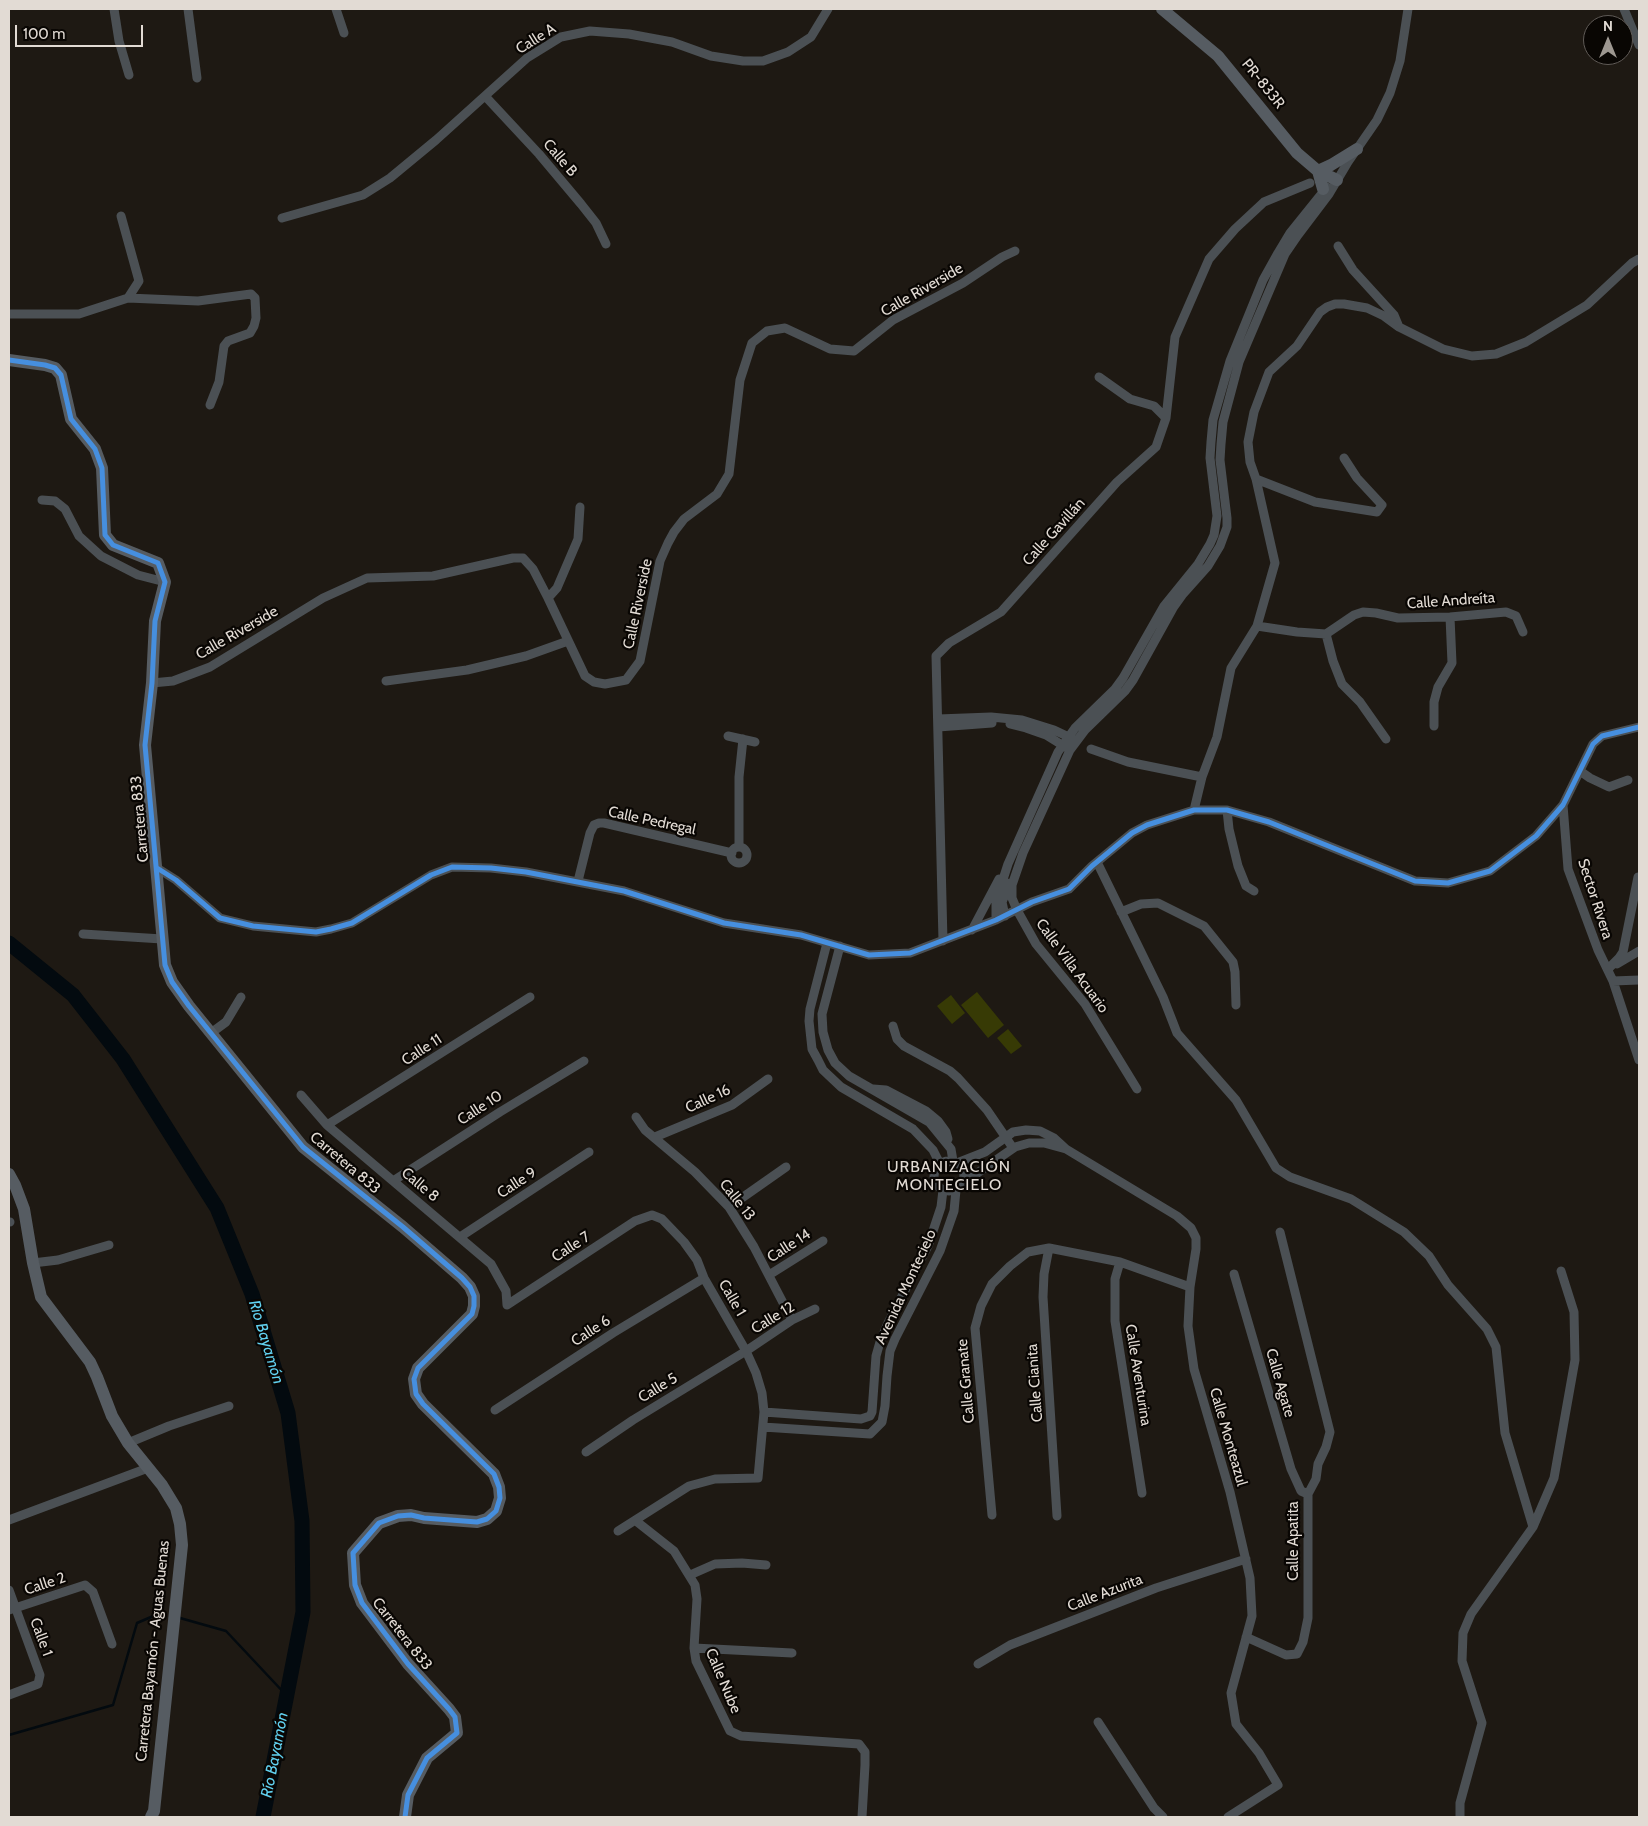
<!DOCTYPE html>
<meta charset="utf-8">
<style>
body{margin:0}
#map{position:relative;width:1648px;height:1826px;overflow:hidden;background:#1e1913;font-family:Cabin,sans-serif}
canvas{display:block}
.frame{position:absolute;inset:0;border:10px solid #e2dbd4;pointer-events:none}
.north{position:absolute;left:1583px;top:15px;width:50px;height:50px;box-sizing:border-box;background:#090603;border:1px solid #605b57;border-radius:50%;rotate:0deg;font-size:14px;font-weight:700;line-height:20px;text-align:center;color:#e2dbd4}
.north::after{content:'';display:block;margin:auto;width:18px;height:22px;background:#9d9790;clip-path:polygon(50% 0,100% 100%,50% 72%,0 100%)}
.scale{position:absolute;left:15px;top:25px;width:128px;height:22px;box-sizing:border-box;border:2px solid #e2dbd4;border-top:0;padding-left:6px;font-size:15px;line-height:18px;white-space:nowrap;color:#e2dbd4;-webkit-text-stroke:4px #090603;paint-order:stroke}
</style>
<div id="map">
<canvas width="1648" height="1826"></canvas>
<div class="frame"></div>
<div class="north">N</div>
<div class="scale">100 m</div>
</div>
<script>
const c = document.querySelector('canvas').getContext('2d');
c.lineJoin = 'round';
function paint(path, color) { c.fillStyle = color; c.fill(path, 'evenodd'); }
const toPath = rows => new Path2D(rows.map(r => 'M' + r).join(''));
function strokePath(path, color, width, dash) { c.strokeStyle = color; c.lineWidth = width; c.lineCap = dash ? 'butt' : 'round'; c.setLineDash(dash || []); c.stroke(path); }
function write(font, color, halo, rows, align = 'center') {
  c.font = font + ' Cabin,sans-serif'; c.lineWidth = 4.5; c.setLineDash([]); c.textBaseline = 'middle'; c.strokeStyle = halo; c.fillStyle = color; for (const [text, x, y, turn = 0] of rows) {
    c.save(); c.translate(x, y); c.rotate((+turn || 0) * Math.PI / 180); c.textAlign = isNaN(turn) ? turn : align; if (halo) c.strokeText(text, 0, 0); c.fillText(text, 0, 0); c.restore();
  }
}
paint(toPath([
 [977,992,1004,1025,988,1038,961,1005],
 [951,995,965,1013,952,1024,937,1006],
 [1008,1029,1022,1046,1011,1054,997,1038]
]), '#373a05');
strokePath(toPath([
 [180,1618,226,1631,287,1696],
 [9,1735,113,1705,137,1623,158,1614]
]), '#030a0f', 2.5);
strokePath(toPath([
 [9,943,73,995,123,1059,217,1208,252,1294,288,1413,302,1521,303,1612,263,1817]
]), '#030a0f', 15);
strokePath(toPath([
 [114,9,119,41,129,75],
 [188,9,197,78],
 [336,9,344,33],
 [1624,9,1639,45],
 [485,96,539,154,581,204,596,223,606,244],
 [121,216,139,281,128,298],
 [282,218,363,195,390,178,436,140,527,58,561,37,590,31,629,34,672,42,711,56,743,61,763,61,788,52,811,37,828,9],
 [1338,246,1353,270,1394,315,1399,327],
 [9,314,79,314,128,298,198,301,251,294,255,298,256,318,254,326,250,333,228,341,224,346,219,382,210,405],
 [1099,377,1130,399,1154,406,1166,418],
 [1256,479,1315,502,1377,512,1382,505,1357,478,1344,458],
 [42,500,55,501,65,509,79,536,101,556,138,575,165,582],
 [548,598,557,588,578,539,580,507],
 [1257,626,1297,632,1326,634,1354,615,1363,612,1376,613,1398,618,1450,617,1506,612,1516,616,1523,632],
 [1326,634,1333,661,1342,684,1360,702,1386,739],
 [386,681,467,670,526,656,568,641],
 [152,683,173,681,210,667,323,598,367,578,433,576,513,558,523,558,533,569,548,598,585,676,594,682,605,684,626,680,640,661,660,561,668,543,674,532,684,519,717,494,729,474,740,380,752,343,767,331,785,328,830,349,854,351,893,320,963,283,1002,257,1015,251],
 [938,719,991,717,1022,720,1054,730,1071,738],
 [1010,724,1026,728,1046,735,1067,748],
 [1434,726,1434,702,1438,687,1452,663,1450,617],
 [938,727,992,723],
 [728,736,755,742],
 [1091,749,1128,762,1202,777],
 [1580,771,1590,778,1609,787,1628,780],
 [1563,805,1568,869,1598,950,1613,981,1639,1060],
 [1194,810,1202,777,1217,737,1231,668,1257,626,1275,563,1256,479,1250,462,1248,442,1254,412,1269,372,1297,346,1320,312,1327,307,1335,304,1344,304,1367,308,1384,316,1399,327,1443,349,1472,356,1496,354,1526,342,1587,305,1632,263,1639,259],
 [1227,810,1229,829,1238,866,1246,886,1254,891],
 [739,847,739,777,743,739],
 '731 855a8 8 0 1 1 16 0a8 8 0 1 1-16 0Z',
 [1097,862,1163,997,1177,1033,1236,1100,1276,1168,1290,1177,1351,1199,1404,1232,1429,1256,1448,1285,1487,1329,1496,1347,1505,1433,1533,1527,1471,1614,1463,1633,1462,1661,1482,1723,1460,1803,1460,1817],
 [157,868,176,880,220,918,253,926,316,932,331,929,352,923,431,875,452,867,491,868,526,872,624,891,724,923,801,935,869,955,910,953,996,920,1032,902,1069,889,1092,866,1132,833,1147,825,1194,810,1227,810,1269,822,1415,881,1448,883,1490,871,1536,836,1563,805,1593,744,1602,736,1639,727],
 [578,881,590,833,594,825,599,823,604,823,732,853],
 [1121,912,1141,904,1158,903,1204,926,1233,962,1235,972,1236,1005],
 [1005,916,1002,902,1010,883],
 [996,920,996,901,1008,864,1058,752,1075,728,1115,689,1123,678,1164,606,1198,564,1210,544,1214,535,1217,516,1210,458,1211,442,1213,420,1230,361,1263,280,1278,253,1290,233,1327,187],
 [972,930,999,879],
 [83,934,162,939],
 [943,941,936,656,949,643,1001,612,1117,482,1156,447,1166,418,1175,337,1209,259,1235,229,1264,202,1310,183],
 [827,943,810,1009,809,1021,812,1049,818,1060,823,1070,841,1087,913,1129,933,1150,940,1164],
 [840,946,822,1014,823,1032,828,1050,835,1063,849,1076,929,1122,951,1149,953,1161],
 [1617,964,1639,951],
 [1608,969,1619,958,1623,952,1638,877],
 [1613,981,1639,980],
 [893,1026,897,1039,904,1046,950,1071,958,1078,987,1110,1013,1148],
 [211,1033,226,1022,241,997],
 [873,1089,886,1090,926,1111,938,1121,946,1132,948,1139],
 [1137,1089,1085,1004,1036,944,1017,910,1012,898,1012,885,1023,853,1070,750,1085,730,1125,691,1133,680,1173,608,1183,594,1208,566,1220,546,1227,527,1227,518,1220,460,1221,444,1223,422,1239,362,1285,254,1298,235,1329,194,1348,162,1377,120,1390,93,1400,61,1408,9],
 [301,1095,327,1125,491,1264,506,1291,507,1305,635,1221,652,1215,662,1219,684,1242,697,1260,704,1278,746,1351,756,1373,762,1393,764,1412,758,1478,715,1479,689,1486,618,1531],
 [636,1117,645,1130,695,1172,729,1207,754,1247,792,1320],
 [327,1125,530,997],
 [655,1137,732,1105,768,1079],
 [1066,1149,1177,1216,1191,1228,1196,1238,1196,1249,1190,1287,1188,1326,1194,1369,1230,1492,1250,1578,1252,1616,1231,1693,1236,1724,1259,1753,1278,1785,1228,1817],
 '934 1176a15 15 0 1 1 30 0a15 15 0 1 1-30 0Z',
 [957,1163,985,1152,1013,1132,1026,1130,1040,1131,1054,1138,1066,1149,1044,1143,1029,1143,1015,1147,963,1183],
 [393,1181,500,1112,584,1061],
 [729,1207,786,1167],
 [9,1222,10,1222],
 [460,1237,589,1152],
 [1049,1248,1044,1274,1043,1297,1057,1516],
 [1120,1262,1115,1279,1115,1321,1142,1493],
 [33,1263,58,1260,109,1245],
 [1234,1274,1291,1469,1301,1491,1308,1494],
 [769,1275,823,1241],
 [495,1410,613,1333,704,1278],
 [764,1412,861,1419,870,1416,872,1412,876,1356,880,1342,888,1323,928,1246,941,1207,943,1190],
 [763,1427,870,1434,882,1422,885,1406,887,1376,890,1351,895,1339,940,1251,954,1211,956,1190],
 [128,1443,169,1426,229,1406],
 [586,1452,633,1420,746,1351,792,1320,815,1309],
 [992,1515,975,1328,981,1306,992,1284,1010,1266,1028,1252,1049,1248,1120,1262,1190,1287],
 [9,1520,148,1468],
 [636,1521,674,1551,695,1585,697,1599,694,1648,696,1661,730,1731,741,1736,859,1744,865,1752,865,1765,862,1817],
 [1533,1527,1554,1478,1575,1360,1574,1312,1561,1271],
 [690,1575,715,1564,742,1563,766,1565],
 [9,1590,40,1675,38,1684,9,1695],
 [9,1610,85,1585,93,1592,112,1644],
 [1246,1637,1286,1655,1297,1654,1303,1642,1308,1618,1308,1494,1316,1479,1318,1464,1326,1447,1330,1432,1280,1232],
 [694,1648,792,1653],
 [978,1664,1010,1645,1156,1588,1246,1559],
 [1098,1722,1154,1808,1163,1817]
]), '#4b5054', 9);
strokePath(toPath([
 [1162,9,1218,56,1297,153,1318,171,1337,180],
 [1323,189,1318,171,1331,165,1357,149],
 [9,360,45,365,55,368,61,375,71,419,95,449,102,468,105,535,113,545,158,563,165,582,155,621,152,683,145,745,165,965,172,982,189,1006,303,1147,403,1227,462,1278,470,1287,474,1296,474,1306,472,1314,418,1368,414,1379,416,1394,423,1404,494,1474,499,1487,500,1498,496,1511,487,1519,477,1522,424,1518,411,1515,398,1516,379,1523,353,1553,355,1585,362,1603,408,1664,449,1709,455,1717,457,1733,427,1758,408,1795,405,1817],
 [9,1174,15,1185,24,1209,33,1263,41,1297,90,1362,97,1377,112,1416,128,1443,162,1485,176,1508,180,1524,182,1545,154,1811,151,1817]
]), '#565c62', 12);
strokePath(toPath([
 [9,360,45,365,55,368,61,375,71,419,95,449,102,468,105,535,113,545,158,563,165,582,155,621,152,683,145,745,165,965,172,982,189,1006,303,1147,403,1227,462,1278,470,1287,474,1296,474,1306,472,1314,418,1368,414,1379,416,1394,423,1404,494,1474,499,1487,500,1498,496,1511,487,1519,477,1522,424,1518,411,1515,398,1516,379,1523,353,1553,355,1585,362,1603,408,1664,449,1709,455,1717,457,1733,427,1758,408,1795,405,1817],
 [157,868,176,880,220,918,253,926,316,932,331,929,352,923,431,875,452,867,491,868,526,872,624,891,724,923,801,935,869,955,910,953,996,920,1032,902,1069,889,1092,866,1132,833,1147,825,1194,810,1227,810,1269,822,1415,881,1448,883,1490,871,1536,836,1563,805,1593,744,1602,736,1639,727]
]), '#468fdf', 5);
write('15px', '#e2dbd4', '#090603', [
 ["Calle A",536,39,-32],
 ["PR-833R",1263,84,51],
 ["Calle B",560,158,49],
 ["Calle Riverside",922,290,-30],
 ["Calle Gavillán",1054,532,-48],
 ["Calle Andreíta",1451,601,-4],
 ["Calle Riverside",638,604,-78],
 ["Calle Riverside",237,633,-30],
 ["Carretera 833",140,819,-95],
 ["Calle Pedregal",652,821,12],
 ["Sector Rivera",1595,899,72],
 ["Calle Villa Acuario",1072,966,54],
 ["Calle 11",422,1050,-33],
 ["Calle 16",708,1099,-25],
 ["Calle 10",480,1108,-33],
 ["Carretera 833",345,1163,40],
 ["Calle 9",517,1183,-33],
 ["Calle 8",420,1185,40],
 ["Calle 13",737,1200,52],
 ["Calle 14",789,1246,-33],
 ["Calle 7",571,1247,-33],
 ["Avenida Montecielo",906,1287,-65],
 ["Calle 1",732,1298,60],
 ["Calle 12",773,1318,-31],
 ["Calle 6",591,1331,-33],
 ["Calle Aventurina",1138,1375,81],
 ["Calle Granate",966,1381,-95],
 ["Calle Cianita",1035,1383,-94],
 ["Calle Agate",1280,1383,74],
 ["Calle 5",658,1388,-31],
 ["Calle Monteazul",1228,1437,74],
 ["Calle Apatita",1294,1541,-90],
 ["Calle 2",45,1584,-18],
 ["Calle Azurita",1105,1593,-21],
 ["Carretera 833",402,1634,52],
 ["Calle 1",41,1637,70],
 ["Carretera Bayamón - Aguas Buenas",153,1651,-84],
 ["Calle Nube",723,1681,67]
]);
c.letterSpacing = '1px';
write('16px', '#e2dbd4', '#090603', [
 ["URBANIZACIÓN",949,1167],
 ["MONTECIELO",949,1185]
]);
c.letterSpacing = '0px';
write('italic 16px', '#61d1f0', '#090603', [
 ["Río Bayamón",266,1342,73],
 ["Río Bayamón",275,1755,-79]
]);
</script>
